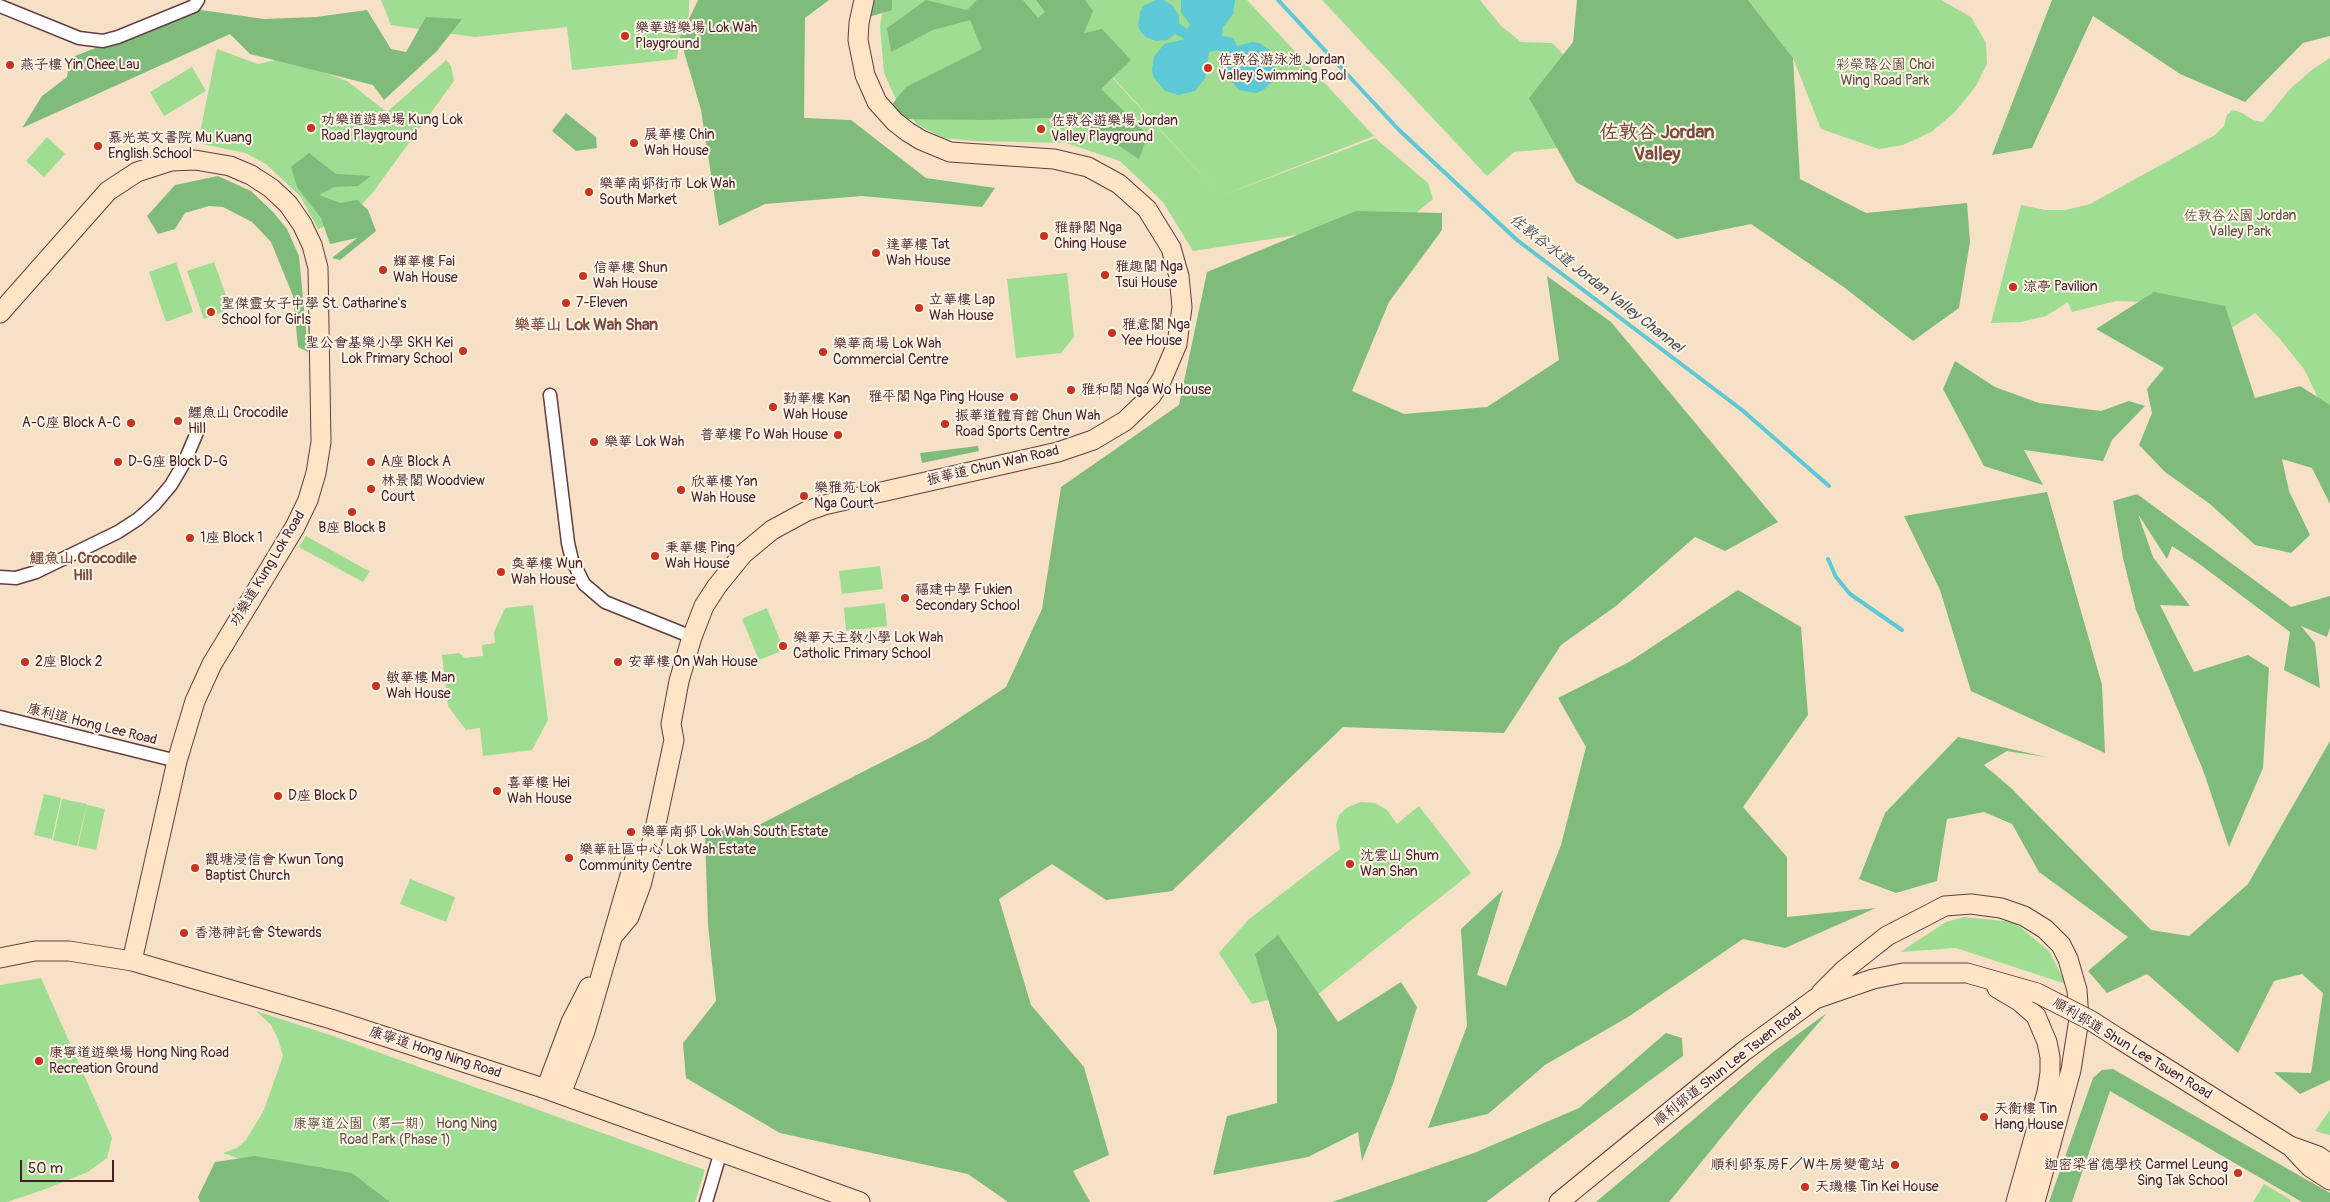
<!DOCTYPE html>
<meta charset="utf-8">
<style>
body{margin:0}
#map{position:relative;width:2330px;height:1202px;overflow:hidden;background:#f6e0c6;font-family:Pangolin,sans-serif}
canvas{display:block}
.scale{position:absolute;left:20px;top:1160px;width:94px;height:22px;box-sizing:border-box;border:2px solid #4a1f2b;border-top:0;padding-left:6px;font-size:15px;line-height:18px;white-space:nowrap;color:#4a1f2b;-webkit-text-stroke:4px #fcf5e5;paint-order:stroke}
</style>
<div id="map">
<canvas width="2330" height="1202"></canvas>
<div class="scale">50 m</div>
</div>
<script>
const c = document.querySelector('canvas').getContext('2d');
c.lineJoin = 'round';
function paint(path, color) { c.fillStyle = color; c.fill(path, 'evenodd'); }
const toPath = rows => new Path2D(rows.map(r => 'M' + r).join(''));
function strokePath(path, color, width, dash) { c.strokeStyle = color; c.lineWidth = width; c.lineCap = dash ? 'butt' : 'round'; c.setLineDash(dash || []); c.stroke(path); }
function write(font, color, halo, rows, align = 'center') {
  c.font = font + ' Pangolin,"LXGW WenKai TC",sans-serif'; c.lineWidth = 4; c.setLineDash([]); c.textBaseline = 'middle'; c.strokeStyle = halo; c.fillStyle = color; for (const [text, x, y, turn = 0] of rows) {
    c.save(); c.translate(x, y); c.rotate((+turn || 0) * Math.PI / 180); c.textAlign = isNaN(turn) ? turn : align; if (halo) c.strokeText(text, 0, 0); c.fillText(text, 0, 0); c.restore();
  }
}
paint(toPath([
 [381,0,689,0,689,15,680,38,677,59,572,70,567,27,475,37,391,25],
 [885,0,1041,0,1218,193,1043,0,1247,0,1374,136,1221,196,1375,138,1428,183,1433,199,1389,235,1329,230,1193,251,1163,202,1120,161,1066,143,974,141,943,138,918,125,898,104,884,73,880,26],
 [1322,0,1480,0,1501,26,1521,42,1552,43,1648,140,1514,152,1487,176],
 [1748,0,1941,0,1971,17,1986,43,1987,64,1976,86,1954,113,1931,132,1903,145,1879,149,1821,129,1793,58],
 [217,49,258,64,276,60,304,65,347,81,387,112,446,60,451,66,454,81,374,191,351,216,318,229,300,196,266,164,245,153,198,143],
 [2330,58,2330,411,2321,404,2304,369,2279,338,2255,313,2225,332,2145,302,2116,301,2072,312,2068,302,2046,316,2021,322,1991,323,2021,205,2045,210,2065,210,2090,204,2215,135,2224,126,2227,115,2233,110,2242,113,2253,120,2263,122,2291,88,2313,69],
 [192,67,206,91,164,116,150,92],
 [47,137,65,154,44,177,26,161],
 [176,262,193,312,166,322,149,272],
 [214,262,231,309,204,319,187,271],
 [1067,273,1074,337,1061,353,1016,358,1007,279],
 [306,536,365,569,370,571,363,582,299,547],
 [880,566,883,589,842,594,839,571],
 [885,603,887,626,846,631,844,608],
 [533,605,548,720,532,750,483,756,480,728,466,730,448,706,442,655,459,653,465,658,483,656,482,645,495,643,494,632,505,608],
 [767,608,784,650,759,660,742,619],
 [44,794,61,798,52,839,34,835],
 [62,799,87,804,77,846,53,840],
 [1361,802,1375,803,1387,810,1397,824,1419,806,1471,873,1312,999,1284,996,1252,1004,1219,953,1249,919,1340,849,1336,825,1339,815,1348,807],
 [87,805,105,809,96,850,78,846],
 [410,879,455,897,446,922,400,904],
 [1964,917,2014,922,2049,951,2066,984,1956,948,1900,952,1946,922],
 [41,978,112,1138,107,1158,88,1172,43,1190,7,1202,0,1202,0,985],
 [256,1011,333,1036,705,1170,695,1202,377,1202,307,1182,223,1153,237,1148,246,1140,264,1110,283,1056,278,1039,271,1025],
 [2330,1110,2330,1135,2315,1131],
 [2264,1184,2291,1200,2290,1202,2253,1202]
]), '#9fdd92');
paint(toPath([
 [698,0,829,0,805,18,804,118,851,120,926,178,995,188,982,207,862,196,765,204,719,226,701,110,680,38],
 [871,0,892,0,892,10,865,18],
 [926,0,967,10,977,0,1023,0,1038,18,1045,12,1036,0,1085,0,1093,11,1084,33,1102,29,1131,60,1101,89,1148,135,1139,159,1074,117,986,120,898,119,889,108,906,87,982,49,970,20,933,30,891,52,887,28],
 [1577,0,1748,0,1793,58,1800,179,1866,213,1967,203,1970,242,1959,308,1913,341,1845,288,1751,224,1677,239,1576,182,1529,98,1573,42],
 [2052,0,2330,0,2330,36,2303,43,2245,102,2180,74,2093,16,2032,148,1992,155],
 [194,9,264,19,316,17,367,10,391,49,406,52,426,17,462,19,437,51,384,100,373,85,250,54,230,34,22,128,42,96,67,77,70,58],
 [566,113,596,137,597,148,576,151,552,131],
 [309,153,336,174,371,176,358,186,334,187,319,195,340,203,357,200,368,210,376,231,340,260,332,258,357,238,330,244,321,218,297,187,291,167],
 [218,176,251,191,273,212,287,229,299,256,308,352,298,347,293,296,271,242,252,222,223,207,209,206,185,213,175,229,158,234,147,216,175,185],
 [1356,211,1442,213,1442,230,1389,302,1352,391,1404,414,1487,407,1559,360,1547,276,1611,322,1778,522,1725,551,1695,537,1616,606,1561,645,1504,733,1343,727,1172,891,1106,900,1052,864,999,899,1031,1005,1084,1067,1109,1155,1073,1171,1090,1202,1008,1202,968,1174,780,1133,686,1078,683,1043,716,1001,708,925,705,835,721,830,745,832,929,738,1006,687,1042,609,1061,487,1179,405,1207,272],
 [2154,292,2225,306,2255,398,2300,386,2330,405,2330,504,2312,468,2282,459,2289,491,2310,535,2291,553,2255,545,2210,504,2165,472,2139,445,2152,413,2147,389,2164,368,2096,329],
 [1955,361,1995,387,2039,403,2101,411,2129,401,2145,406,2112,440,2103,461,2024,450,2043,485,1984,466,1943,389],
 [978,446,979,451,922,463,920,453],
 [2047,492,2102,685,2105,753,1971,691,1940,590,1904,516],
 [2137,494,2291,607,2330,596,2330,627,2327,637,2301,626,2315,643,2320,688,2284,670,2290,632,2198,563,2172,546,2167,559,2138,514,2153,557,2190,606,2160,605,2194,672,2248,655,2269,668,2263,768,2229,847,2203,770,2136,610,2123,558,2113,501],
 [1738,590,1801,627,1808,715,1743,807,1787,857,1787,917,1876,908,1785,948,1743,939,1628,1017,1545,1065,1488,1114,1428,1128,1467,1026,1461,929,1503,890,1477,975,1506,986,1561,845,1586,747,1558,698,1629,662],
 [1958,737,2046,757,2007,751,1984,765,2011,788,2151,930,2189,936,2248,884,2330,741,2330,1080,2300,1094,2274,1072,2311,1073,2323,993,2302,974,2274,981,2238,1053,2147,974,2107,993,2088,971,2128,937,2039,872,2012,824,1984,812,1947,819,1937,881,1896,893,1859,879,1885,813],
 [1278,935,1338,1022,1401,982,1417,1007,1393,1084,1362,1161,1358,1132,1308,1157,1213,1175,1227,1116,1277,1103,1277,1030,1255,954],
 [1827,1013,1742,1112,1669,1202,1596,1202,1773,1052],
 [1666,1033,1682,1038,1683,1056,1486,1202,1332,1202,1474,1153,1579,1108],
 [2113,1069,2330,1193,2330,1202,2302,1202,2110,1091,2072,1202,2049,1202,2093,1078,2102,1070],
 [255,1156,352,1173,390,1202,200,1202,198,1197,215,1162]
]), '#7fbc7c');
paint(toPath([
 [1156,0,1163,0,1172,5,1179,16,1179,23,1187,29,1190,25,1181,12,1181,0,1235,0,1233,14,1223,27,1222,36,1233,38,1237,46,1252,42,1259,43,1271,51,1276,63,1273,81,1263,90,1256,93,1239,90,1228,77,1226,69,1229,55,1223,54,1218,50,1209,52,1205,78,1195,91,1178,95,1165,91,1154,78,1152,70,1154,57,1164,44,1185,39,1175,34,1167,40,1156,41,1146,37,1141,32,1138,26,1140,12,1143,6]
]), '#5dc9d6');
strokePath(toPath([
 [1278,0,1399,130,1517,240,1742,410,1829,486],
 [1828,559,1836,577,1850,594,1902,630]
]), '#5dc9d6', 4);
const street = toPath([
 [0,6,79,38,103,41,118,37,194,6,198,0],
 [550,395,568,543,572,560,584,584,605,602,692,637],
 [0,577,16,578,36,572,118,532,138,519,155,504,171,485,184,463,198,430],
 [0,717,177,761],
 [706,1202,721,1151]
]);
const secondary = toPath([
 [0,313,108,191,137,172,171,161,195,160,230,166,251,175,271,188,288,204,302,224,312,245,318,268,321,442,316,473,308,500,295,527,212,664,195,701,177,761,132,961],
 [613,936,629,917,641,885,653,838,674,740,671,724,679,681,692,637,704,606,717,586,743,554,772,530,807,511,824,505,1058,452,1093,440,1125,421,1151,396,1162,379,1177,344,1182,307,1179,276,1171,248,1147,209,1119,184,1088,167,1054,159,950,152,921,140,908,132,895,122,877,102,865,75,858,40,859,23,864,0],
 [0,958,35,951,69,951,132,961,331,1019,546,1089,860,1202],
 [1997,988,2019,1001,2036,1016,2047,1042,2050,1057,2050,1073,2047,1092,2016,1202],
 [1821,993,1844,970,1887,936,1945,906,1971,904,2001,908,2024,916,2045,929,2061,945,2068,959,2077,990,2079,1019,2071,1070,2035,1202],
 [2118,1038,2290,1146,2318,1156,2330,1164],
 [546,1089,571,1022,589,987],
 [561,1094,585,1031,636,855],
 [2293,1149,2310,1167,2330,1180],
 [1559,1202,1744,1051,1815,999,1873,979,1903,973,1967,973,2037,993]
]);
strokePath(street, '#643c42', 15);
strokePath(secondary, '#643c42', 21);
strokePath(street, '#fff', 12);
strokePath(secondary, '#ffe4c6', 19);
const secondaryBridge = toPath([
 [2037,993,2090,1020,2118,1038]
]);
strokePath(secondaryBridge, '#643c42', 21, []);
strokePath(secondaryBridge, '#ffe4c6', 19);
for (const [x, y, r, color] of [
 [625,36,5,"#c8321e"],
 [10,65,5,"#c8321e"],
 [1208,68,5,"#c8321e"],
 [311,128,5,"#c8321e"],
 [1041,129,5,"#c8321e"],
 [634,143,5,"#c8321e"],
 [98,146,5,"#c8321e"],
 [589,192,5,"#c8321e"],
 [1044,236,5,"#c8321e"],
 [876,253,5,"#c8321e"],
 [383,270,5,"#c8321e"],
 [1105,275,5,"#c8321e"],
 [583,276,5,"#c8321e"],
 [2013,287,5,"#c8321e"],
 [566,303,5,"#c8321e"],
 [919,308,5,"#c8321e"],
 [211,312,5,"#c8321e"],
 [1112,333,5,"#c8321e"],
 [463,351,5,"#c8321e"],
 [823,352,5,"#c8321e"],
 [1071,390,5,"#c8321e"],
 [1014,397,5,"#c8321e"],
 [773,407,5,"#c8321e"],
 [178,421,5,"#c8321e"],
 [131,423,5,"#c8321e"],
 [945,424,5,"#c8321e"],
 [838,435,5,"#c8321e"],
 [594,442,5,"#c8321e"],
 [118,462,5,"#c8321e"],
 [371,462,5,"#c8321e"],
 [371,489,5,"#c8321e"],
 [681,490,5,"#c8321e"],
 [804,496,5,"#c8321e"],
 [352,512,5,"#c8321e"],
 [190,538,5,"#c8321e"],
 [655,556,5,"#c8321e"],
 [501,572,5,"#c8321e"],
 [905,598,5,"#c8321e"],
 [783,646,5,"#c8321e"],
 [25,662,5,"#c8321e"],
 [618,662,5,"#c8321e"],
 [376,686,5,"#c8321e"],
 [497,791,5,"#c8321e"],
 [278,796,5,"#c8321e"],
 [631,832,5,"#c8321e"],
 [569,858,5,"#c8321e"],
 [1350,864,5,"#c8321e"],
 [195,868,5,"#c8321e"],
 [184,933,5,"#c8321e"],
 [39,1061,5,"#c8321e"],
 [1984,1117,5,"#c8321e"],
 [1895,1165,5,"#c8321e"],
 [2238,1173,5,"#c8321e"],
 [1805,1187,5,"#c8321e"]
]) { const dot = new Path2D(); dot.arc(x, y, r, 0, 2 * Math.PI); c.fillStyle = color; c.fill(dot); strokePath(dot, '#fcf5e5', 2); }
write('14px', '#4a1f2b', '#fcf5e5', [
 ["樂華遊樂場 Lok Wah",635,28],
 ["Playground",635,44],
 ["佐敦谷游泳池 Jordan",1218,60],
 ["Valley Swimming Pool",1218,76],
 ["燕子樓 Yin Chee Lau",20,65],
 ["功樂道遊樂場 Kung Lok",321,120],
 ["Road Playground",321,136],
 ["佐敦谷遊樂場 Jordan",1051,121],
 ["Valley Playground",1051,137],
 ["展華樓 Chin",644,135],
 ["Wah House",644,151],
 ["慕光英文書院 Mu Kuang",108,138],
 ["English School",108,154],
 ["樂華南邨街市 Lok Wah",599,184],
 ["South Market",599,200],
 ["雅靜閣 Nga",1054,228],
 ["Ching House",1054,244],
 ["達華樓 Tat",886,245],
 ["Wah House",886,261],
 ["輝華樓 Fai",393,262],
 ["Wah House",393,278],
 ["雅趣閣 Nga",1115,267],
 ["Tsui House",1115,283],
 ["信華樓 Shun",593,268],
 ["Wah House",593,284],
 ["涼亭 Pavilion",2023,287],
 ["立華樓 Lap",929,300],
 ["Wah House",929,316],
 ["7-Eleven",576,303],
 ["聖傑靈女子中學 St. Catharine's",221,304],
 ["School for Girls",221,320],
 ["雅意閣 Nga",1122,325],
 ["Yee House",1122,341],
 ["聖公會基樂小學 SKH Kei",453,343,"right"],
 ["Lok Primary School",453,359,"right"],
 ["樂華商場 Lok Wah",833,344],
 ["Commercial Centre",833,360],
 ["雅和閣 Nga Wo House",1081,390],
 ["雅平閣 Nga Ping House",1004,397,"right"],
 ["勤華樓 Kan",783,399],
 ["Wah House",783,415],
 ["鱷魚山 Crocodile",188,413],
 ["Hill",188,429],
 ["振華道體育館 Chun Wah",955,416],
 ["Road Sports Centre",955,432],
 ["A-C座 Block A-C",121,423,"right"],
 ["普華樓 Po Wah House",828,435,"right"],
 ["樂華 Lok Wah",604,442],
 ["D-G座 Block D-G",128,462],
 ["A座 Block A",381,462],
 ["林景閣 Woodview",381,481],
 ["Court",381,497],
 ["欣華樓 Yan",691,482],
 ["Wah House",691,498],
 ["樂雅苑 Lok",814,488],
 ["Nga Court",814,504],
 ["B座 Block B",352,528,"center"],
 ["1座 Block 1",200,538],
 ["秉華樓 Ping",665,548],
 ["Wah House",665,564],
 ["奐華樓 Wun",511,564],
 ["Wah House",511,580],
 ["福建中學 Fukien",915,590],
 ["Secondary School",915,606],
 ["樂華天主教小學 Lok Wah",793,638],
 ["Catholic Primary School",793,654],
 ["2座 Block 2",35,662],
 ["安華樓 On Wah House",628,662],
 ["敏華樓 Man",386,678],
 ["Wah House",386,694],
 ["喜華樓 Hei",507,783],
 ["Wah House",507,799],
 ["D座 Block D",288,796],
 ["樂華南邨 Lok Wah South Estate",641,832],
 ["樂華社區中心 Lok Wah Estate",579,850],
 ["Community Centre",579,866],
 ["沈雲山 Shum",1360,856],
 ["Wan Shan",1360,872],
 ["觀塘浸信會 Kwun Tong",205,860],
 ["Baptist Church",205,876],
 ["香港神託會 Stewards",194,933],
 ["康寧道遊樂場 Hong Ning Road",49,1053],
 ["Recreation Ground",49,1069],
 ["天衡樓 Tin",1994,1109],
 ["Hang House",1994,1125],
 ["順利邨泵房F／W牛房變電站",1885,1165,"right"],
 ["迦密梁省德學校 Carmel Leung",2228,1165,"right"],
 ["Sing Tak School",2228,1181,"right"],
 ["天璣樓 Tin Kei House",1815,1187]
], 'left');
write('14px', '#5f4e45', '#fcf5e5', [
 ["彩榮路公園 Choi",1885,65],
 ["Wing Road Park",1885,81],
 ["佐敦谷公園 Jordan",2240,216],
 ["Valley Park",2240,232],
 ["康寧道公園（第一期） Hong Ning",395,1124],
 ["Road Park (Phase 1)",395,1140]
]);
write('14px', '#4a1f2b', '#fcf5e5', [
 ["振華道 Chun Wah Road",993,466,-13],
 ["功樂道 Kung Lok Road",268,569,-59],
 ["康利道 Hong Lee Road",92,725,14],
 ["順利邨道 Shun Lee Tsuen Road",2132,1049,31],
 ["康寧道 Hong Ning Road",435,1053,18],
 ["順利邨道 Shun Lee Tsuen Road",1728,1067,-38]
]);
write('italic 15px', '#50525e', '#fcf5e5', [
 ["佐敦谷水道 Jordan Valley Channel",1596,284,38]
]);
write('bold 15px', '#7b4a41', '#fcf5e5', [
 ["鱷魚山 Crocodile",83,559],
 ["Hill",83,576]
]);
write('bold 16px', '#7b4a41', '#fcf5e5', [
 ["樂華山 Lok Wah Shan",586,326]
]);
write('bold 19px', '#7b4a41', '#fcf5e5', [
 ["佐敦谷 Jordan",1657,133],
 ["Valley",1657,155]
]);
</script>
